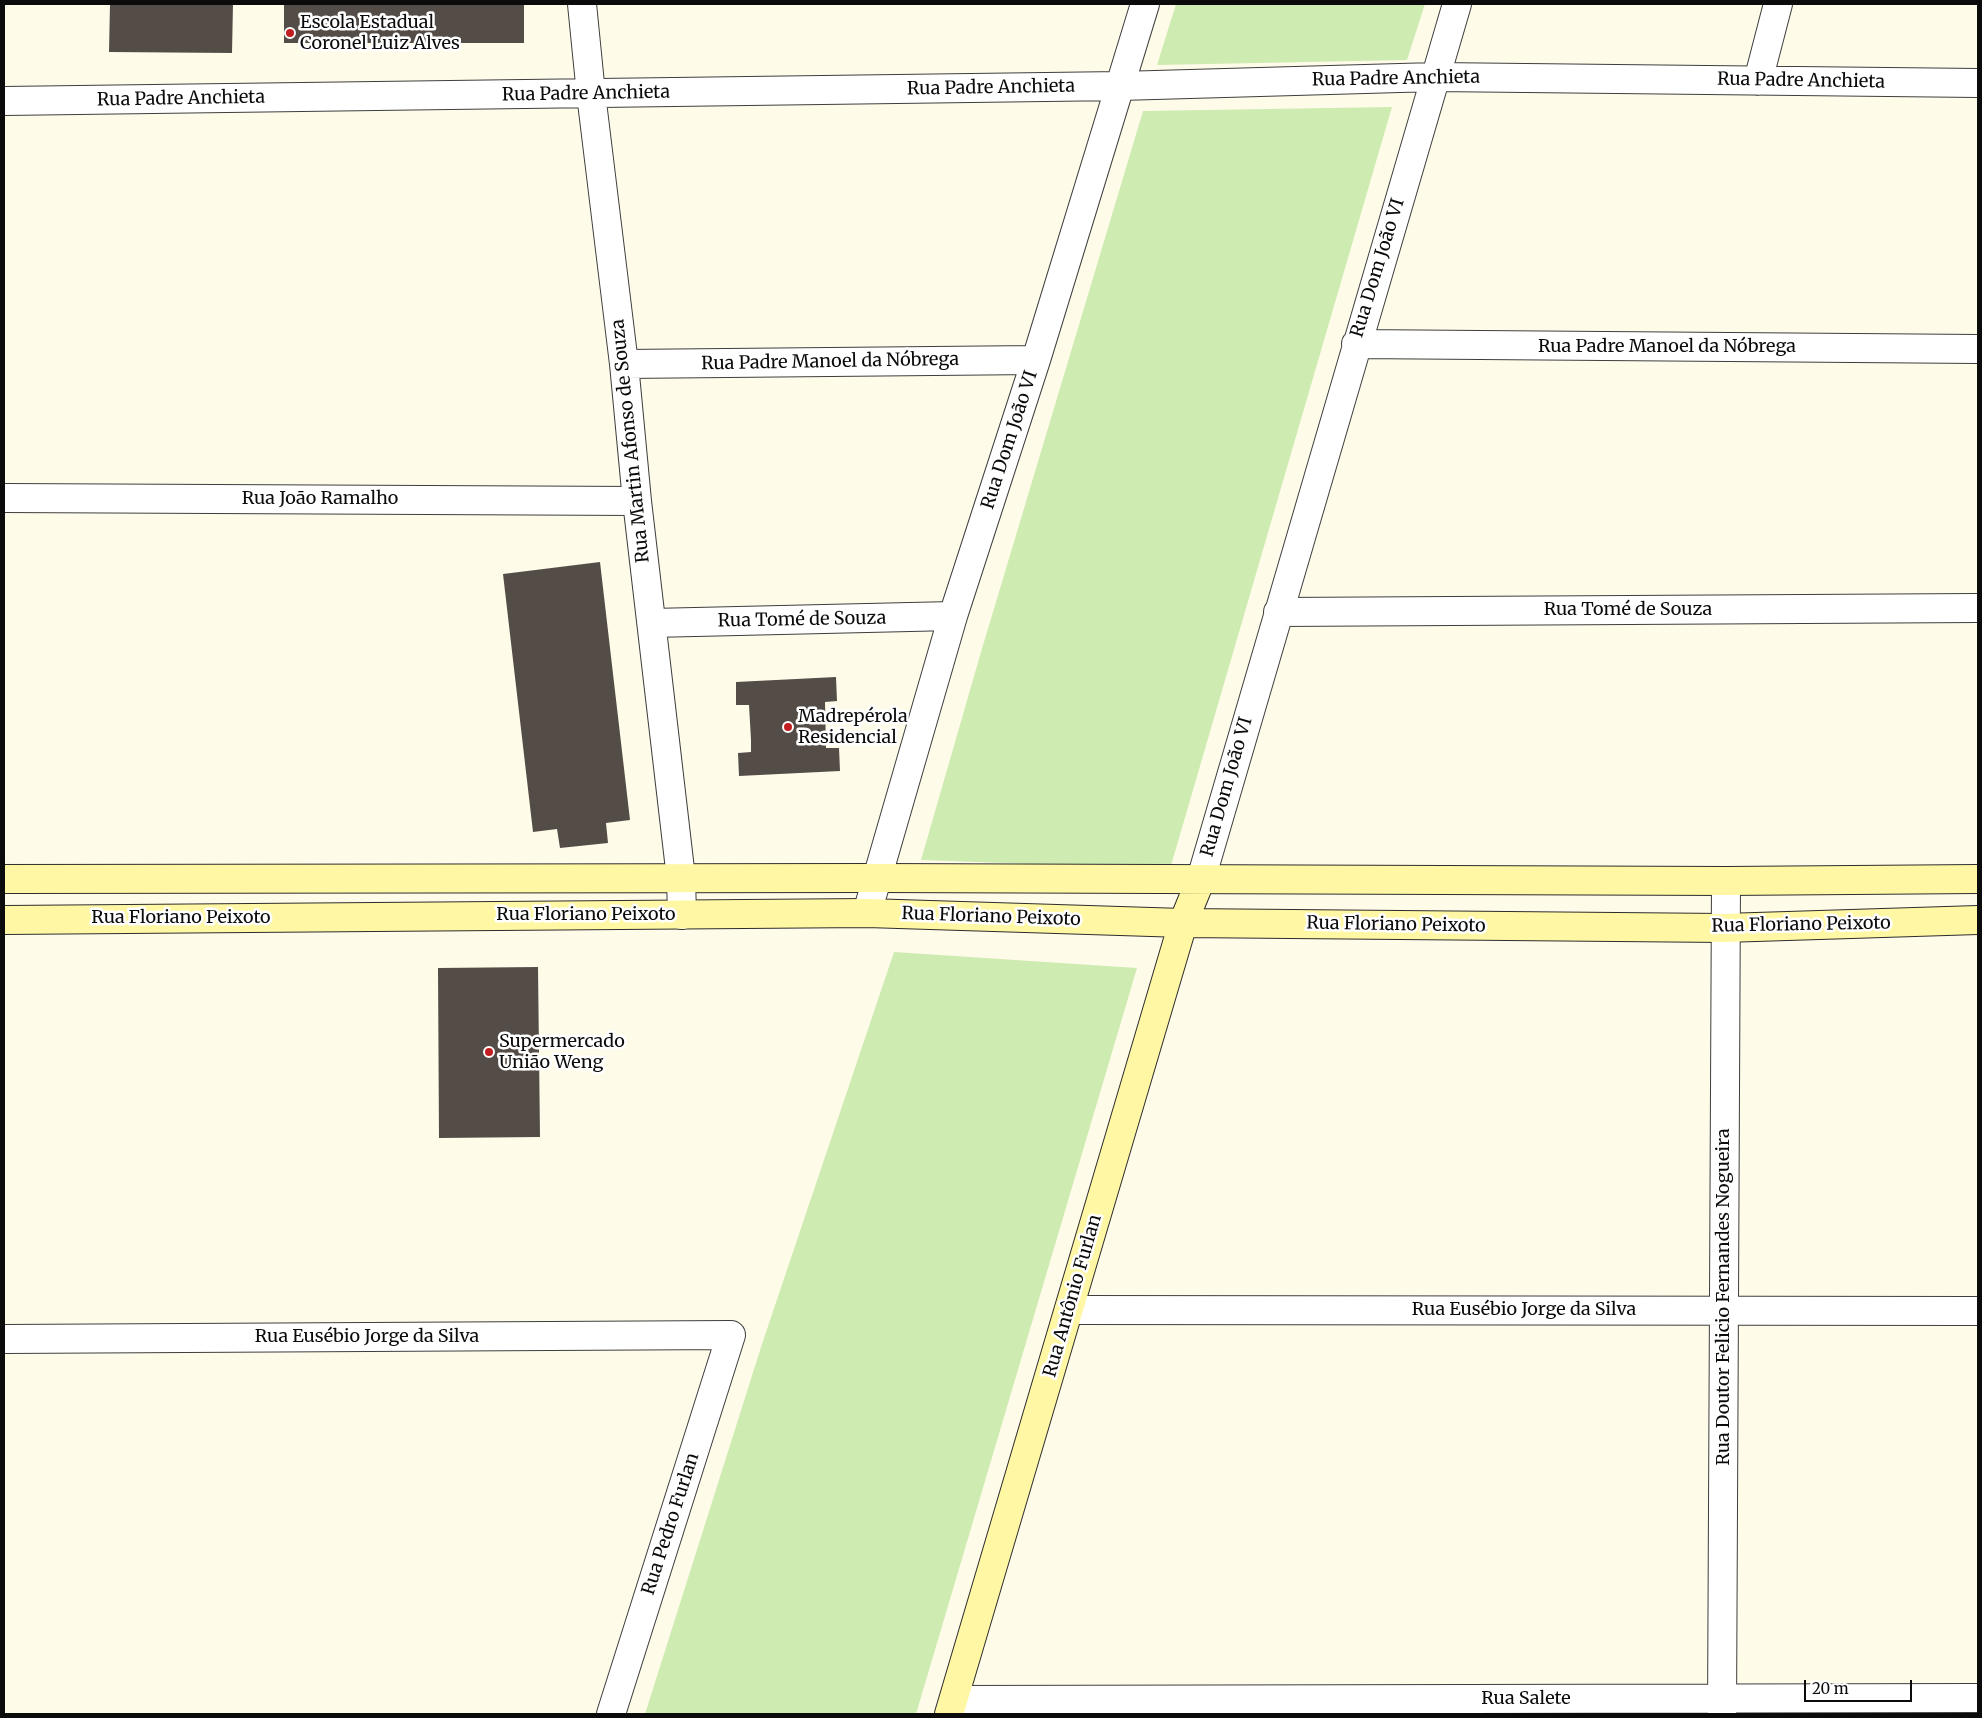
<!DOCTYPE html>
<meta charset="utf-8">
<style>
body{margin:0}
#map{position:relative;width:1982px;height:1718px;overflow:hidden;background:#fffbe9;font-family:Merriweather,serif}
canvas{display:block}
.frame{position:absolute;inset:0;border:5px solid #0b0b0b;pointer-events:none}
.scale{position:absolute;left:1804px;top:1680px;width:108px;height:22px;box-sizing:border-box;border:2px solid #0b0b0b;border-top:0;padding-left:6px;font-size:15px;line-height:18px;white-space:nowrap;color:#0b0b0b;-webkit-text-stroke:4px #fff;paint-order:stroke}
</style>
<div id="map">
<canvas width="1982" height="1718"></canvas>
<div class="frame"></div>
<div class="scale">20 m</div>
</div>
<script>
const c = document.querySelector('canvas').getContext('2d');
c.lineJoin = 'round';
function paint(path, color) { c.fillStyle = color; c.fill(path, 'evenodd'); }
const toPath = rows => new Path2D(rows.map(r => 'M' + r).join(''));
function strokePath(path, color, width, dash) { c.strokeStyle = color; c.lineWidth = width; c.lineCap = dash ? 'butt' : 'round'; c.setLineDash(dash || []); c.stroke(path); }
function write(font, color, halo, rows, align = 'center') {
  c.font = font + ' Merriweather,serif'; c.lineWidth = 5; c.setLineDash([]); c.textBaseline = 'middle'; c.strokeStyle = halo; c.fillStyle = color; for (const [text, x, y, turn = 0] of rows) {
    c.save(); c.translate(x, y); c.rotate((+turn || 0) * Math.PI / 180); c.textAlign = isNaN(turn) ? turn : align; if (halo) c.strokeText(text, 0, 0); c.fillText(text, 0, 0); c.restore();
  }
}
paint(toPath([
 [1176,4,1425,4,1407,60,1157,65],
 [1392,107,1170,869,921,860,981,652,1143,111],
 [894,952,1137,968,916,1714,645,1714,762,1344]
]), '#ceebb2');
paint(toPath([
 [110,4,233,4,232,53,109,52],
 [284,4,524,4,524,43,284,43],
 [600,562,630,820,606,823,608,843,560,848,557,829,533,832,503,574],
 [836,677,837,701,825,702,826,748,839,748,840,771,739,776,738,753,751,752,751,740,749,705,736,705,736,682],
 [538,967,540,1137,439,1138,438,968]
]), '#544d47');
const street = toPath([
 [582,4,591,94,624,364,637,501,681,878,682,915],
 [1758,81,1778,4],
 [4,101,1120,86,1435,77,1978,83],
 [1356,344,1978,349],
 [624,364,1036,360],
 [4,498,637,501],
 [1278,612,1978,608],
 [652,623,953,616],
 [1201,879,1457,4],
 [867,913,953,616,1036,360,1145,4],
 [1069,1310,1978,1311],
 [4,1339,731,1335,611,1714],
 [954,1700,1978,1698],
 [1722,1714,1726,881]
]);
const secondary = toPath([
 [4,879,878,878,1726,881,1978,879],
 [4,920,867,913,1183,923,1724,928,1978,920],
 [949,1714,1183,923,1201,879]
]);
strokePath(street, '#3e3e3e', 30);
strokePath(secondary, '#2d2d2d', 30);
strokePath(street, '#fff', 28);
strokePath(secondary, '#fff7a4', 28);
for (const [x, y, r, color] of [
 [290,33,5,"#c11e22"],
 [788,727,5,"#c11e22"],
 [489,1052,5,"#c11e22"]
]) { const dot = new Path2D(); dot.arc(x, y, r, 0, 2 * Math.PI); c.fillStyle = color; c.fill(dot); strokePath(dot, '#fff', 2); }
write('18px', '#0b0b0b', '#fff', [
 ["Escola Estadual",300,23],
 ["Coronel Luiz Alves",300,44],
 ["Madrepérola",798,717],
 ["Residencial",798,738],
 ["Supermercado",499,1042],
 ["União Weng",499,1063]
], 'left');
write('18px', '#0b0b0b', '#fff', [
 ["Rua Padre Anchieta",1396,79,-1],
 ["Rua Padre Anchieta",1801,81,1],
 ["Rua Padre Anchieta",991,88,-1],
 ["Rua Padre Anchieta",586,94,-1],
 ["Rua Padre Anchieta",181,99,-1],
 ["Rua Dom João VI",1378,268,-73],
 ["Rua Padre Manoel da Nóbrega",1667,347],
 ["Rua Padre Manoel da Nóbrega",830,362,-1],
 ["Rua Dom João VI",1010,440,-72],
 ["Rua Martin Afonso de Souza",631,441,-96],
 ["Rua João Ramalho",320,499],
 ["Rua Tomé de Souza",1628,610],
 ["Rua Tomé de Souza",802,620,-1],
 ["Rua Dom João VI",1227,787,-74],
 ["Rua Floriano Peixoto",586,915],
 ["Rua Floriano Peixoto",991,917,2],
 ["Rua Floriano Peixoto",181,918],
 ["Rua Floriano Peixoto",1396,925,1],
 ["Rua Floriano Peixoto",1801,925,-1],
 ["Rua Antônio Furlan",1073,1296,-74],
 ["Rua Doutor Felicio Fernandes Nogueira",1724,1297,-90],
 ["Rua Eusébio Jorge da Silva",1524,1310],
 ["Rua Eusébio Jorge da Silva",367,1337],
 ["Rua Pedro Furlan",671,1524,-72],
 ["Rua Salete",1526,1699]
]);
</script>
